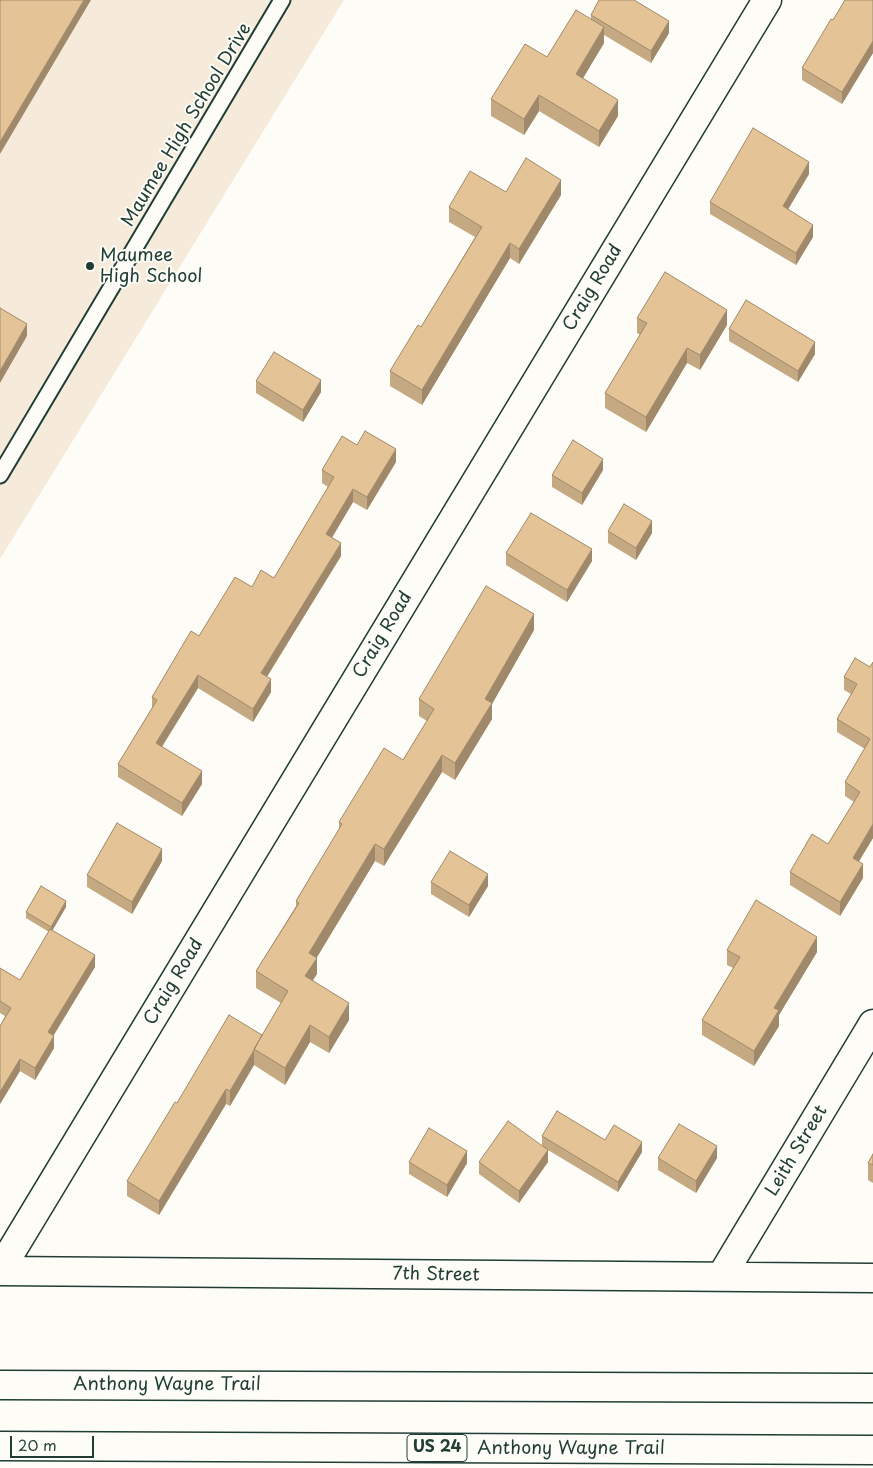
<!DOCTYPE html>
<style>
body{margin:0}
#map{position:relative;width:873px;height:1468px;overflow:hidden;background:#fdfcf7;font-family:"Playpen Sans",sans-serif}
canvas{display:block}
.scale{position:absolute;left:10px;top:1436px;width:84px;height:22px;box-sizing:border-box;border:2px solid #1f3d34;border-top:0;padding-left:6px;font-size:15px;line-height:18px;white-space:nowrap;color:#1f3d34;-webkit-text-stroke:4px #fdfcf7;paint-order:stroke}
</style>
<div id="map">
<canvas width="873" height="1468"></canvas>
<div class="scale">20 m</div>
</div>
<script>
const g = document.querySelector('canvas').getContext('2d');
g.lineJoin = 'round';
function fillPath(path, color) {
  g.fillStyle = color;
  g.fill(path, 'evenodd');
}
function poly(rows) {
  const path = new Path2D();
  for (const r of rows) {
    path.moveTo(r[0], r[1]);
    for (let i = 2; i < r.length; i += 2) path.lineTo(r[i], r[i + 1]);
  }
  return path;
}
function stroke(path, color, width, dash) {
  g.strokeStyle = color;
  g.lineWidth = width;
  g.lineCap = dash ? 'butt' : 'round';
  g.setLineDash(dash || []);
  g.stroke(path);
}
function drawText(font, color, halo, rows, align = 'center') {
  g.font = font + ' "Playpen Sans",sans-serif';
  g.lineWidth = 4;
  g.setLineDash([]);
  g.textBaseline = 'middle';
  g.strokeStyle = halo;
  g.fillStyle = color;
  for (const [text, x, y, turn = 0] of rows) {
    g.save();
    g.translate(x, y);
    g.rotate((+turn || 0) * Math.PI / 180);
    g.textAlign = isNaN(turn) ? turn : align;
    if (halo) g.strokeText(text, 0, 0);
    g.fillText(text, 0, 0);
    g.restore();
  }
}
const built = poly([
 [0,0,344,0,0,559]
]);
const lane = poly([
 [0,475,282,0]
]);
const street = poly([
 [0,1270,767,0],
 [0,1271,873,1278],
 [721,1277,873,1024]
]);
const highway = poly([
 [0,1385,873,1388],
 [0,1446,873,1450]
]);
const wall = poly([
 [873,0,873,53,842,104,802,80,802,68,833,20],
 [591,15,669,33,651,63,604,35,604,43,583,78,618,116,599,147,539,111,524,135,491,116,491,99,547,57,591,19],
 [809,174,788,209,813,237,796,265,710,214,710,202],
 [506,192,561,195,519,264,510,258,422,405,390,386,390,371,421,327,475,237,449,222,449,207],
 [637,318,727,325,700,370,687,363,646,432,605,408,605,393,640,335,637,333],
 [729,329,815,354,798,382,729,341],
 [256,381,321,392,303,422,256,393],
 [357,445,396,462,367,510,353,502,332,538,341,556,267,677,271,692,253,722,198,688,162,747,202,784,182,816,118,777,118,764,152,708,152,697,199,636,252,587,274,578,328,487,322,483,322,470],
 [603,470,582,505,552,487,552,475],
 [608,531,652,533,636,560,608,543],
 [506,553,592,561,567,602,506,565],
 [534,630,492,704,492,719,455,780,442,772,384,866,375,861,317,957,317,974,313,980,349,1020,329,1053,310,1042,285,1085,254,1065,230,1106,226,1104,159,1215,127,1196,127,1181,177,1103,262,1035,281,1003,256,988,256,971,296,906,296,901,339,831,339,822,403,760,427,721,419,716,419,699],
 [873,662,873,838,859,861,863,878,840,916,790,885,790,872,828,844,854,802,845,796,845,782,865,749,837,732,837,719,851,694,844,690,844,677,870,667],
 [162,861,132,914,87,887,87,875],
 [431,882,488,886,469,917,431,894],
 [66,907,52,930,95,967,54,1035,54,1048,35,1080,20,1071,0,1104,0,1026,5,1016,0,1013,0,968,20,980,49,932,26,918,26,912],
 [727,950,817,952,779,1015,779,1026,754,1066,702,1035,702,1020,733,968,727,965],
 [542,1136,605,1140,642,1152,618,1192,548,1150,548,1162,519,1203,479,1174,479,1162,542,1145],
 [873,1154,873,1183,868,1180,868,1163],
 [658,1158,717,1158,696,1193,658,1170],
 [409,1162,467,1163,447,1197,409,1174]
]);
const shadedWall = poly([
 [84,0,91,0,0,154,0,142],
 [669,21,669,33,651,63,651,51],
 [604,27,604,43,576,90,576,74],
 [873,41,873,53,842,104,842,92],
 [539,95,539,111,524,135,524,119],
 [618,100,618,116,599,147,599,131],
 [809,162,809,174,783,218,783,206],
 [561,180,561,195,519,264,519,249],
 [813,225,813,237,796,265,796,253],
 [510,243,510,258,422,405,422,390],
 [727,310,727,325,700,370,700,355],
 [27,324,27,336,0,383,0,371],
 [815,342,815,354,798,382,798,371],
 [687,348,687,363,646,432,646,417],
 [321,380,321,392,303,422,303,410],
 [396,449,396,462,367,510,367,497],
 [603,459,603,470,582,505,582,493],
 [353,489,353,502,326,547,326,534],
 [652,521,652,533,636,560,636,548],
 [341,543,341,556,261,686,261,673],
 [592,549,592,561,567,602,567,590],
 [534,614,534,630,492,704,492,719,455,780,455,763,485,699],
 [198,675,198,688,156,756,156,743],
 [271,679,271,692,253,722,253,709],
 [442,755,442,772,384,866,384,849],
 [202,771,202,784,182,816,182,803],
 [873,824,873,838,853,871,853,858],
 [375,844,375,861,311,967,317,958,317,974,305,992,305,976,309,953],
 [162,849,162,861,132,914,132,902],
 [863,864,863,878,840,916,840,902],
 [488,874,488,886,469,917,469,905],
 [66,901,66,907,51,933,51,927],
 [817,937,817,952,779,1015,779,1026,754,1066,754,1051,774,1008],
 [95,955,95,967,48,1044,48,1032],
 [349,1003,349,1020,329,1053,329,1037],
 [310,1025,310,1042,285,1085,285,1068],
 [54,1036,54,1048,35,1080,35,1068],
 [254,1051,254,1065,230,1106,230,1091],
 [20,1059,20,1071,0,1104,0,1092],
 [226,1089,226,1104,159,1215,159,1201],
 [642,1142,642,1152,618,1192,618,1182],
 [717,1146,717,1158,696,1193,696,1181],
 [548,1150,548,1162,519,1203,519,1191],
 [467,1151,467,1163,447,1197,447,1185]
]);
const building = poly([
 [0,0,84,0,0,142,0,0],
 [599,0,634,0,669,21,651,51,591,15,599,0],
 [845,0,873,0,873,41,842,92,802,68,831,19,833,20,845,0],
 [576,10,604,27,576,74,618,100,599,131,539,95,524,119,491,99,525,44,547,57,576,10],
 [753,128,809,162,783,206,813,225,796,253,710,202,753,128],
 [526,158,561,180,519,249,510,243,422,390,390,371,418,325,421,327,482,227,449,207,470,171,506,192,526,158],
 [665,272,727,310,700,355,687,348,646,417,605,393,647,323,637,318,665,272],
 [746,300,815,342,798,371,729,329,746,300],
 [0,308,27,324,0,371,0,308],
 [274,352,321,380,303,410,256,381,274,352],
 [365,431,396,449,367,497,353,489,326,534,341,543,261,673,271,679,253,709,198,675,156,743,202,771,182,803,118,764,157,700,152,697,191,631,199,636,235,577,252,587,261,570,274,578,334,477,322,470,342,436,357,445,365,431],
 [573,440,603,459,582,493,552,475,573,440],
 [624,504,652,521,636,548,608,531,624,504],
 [531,513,592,549,567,590,506,553,531,513],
 [486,586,534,614,485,699,492,703,455,763,442,755,384,849,375,844,309,953,317,958,305,976,349,1003,329,1037,310,1025,285,1068,254,1049,288,991,256,971,299,903,296,901,342,824,339,822,384,748,403,760,434,709,419,699,486,586],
 [855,658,870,667,873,662,873,824,853,858,863,864,840,902,790,872,812,834,828,844,860,792,845,782,870,739,837,719,857,684,844,677,855,658],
 [117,823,162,849,132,902,87,875,117,823],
 [450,851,488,874,469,905,431,882,450,851],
 [41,886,66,901,51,927,26,912,41,886],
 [756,900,817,937,774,1008,779,1010,754,1051,702,1020,740,957,727,950,756,900],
 [50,929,95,955,48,1032,54,1036,35,1068,20,1059,0,1092,0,1026,11,1008,0,1001,0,968,20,980,50,929],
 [229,1015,262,1035,254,1050,230,1091,226,1089,159,1201,127,1181,175,1102,177,1103,229,1015],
 [557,1111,605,1140,614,1125,642,1142,618,1182,542,1136,557,1111],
 [508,1121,548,1150,519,1191,479,1162,508,1121],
 [679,1124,717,1146,696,1181,658,1158,679,1124],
 [429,1128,467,1151,447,1185,409,1162,429,1128],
 [873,1154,873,1165,868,1163,873,1154]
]);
const markers = [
 [90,266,5,"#1f3d34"]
];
const shields = [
 [437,1448,60]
];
const shieldNames = [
 ["US 24",437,1448]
];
const streetNames = [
 ["Maumee High School Drive",187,125,-59],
 ["Craig Road",593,288,-59],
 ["Craig Road",383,635,-59],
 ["Craig Road",174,982,-59],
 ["Leith Street",797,1151,-59],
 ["7th Street",436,1275,1],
 ["Anthony Wayne Trail",167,1385],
 ["Anthony Wayne Trail",571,1449]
];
const poiNames = [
 ["Maumee",100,256],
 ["High School",100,277]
];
fillPath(built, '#f6ebda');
stroke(lane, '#1f3d34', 19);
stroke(street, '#1f3d34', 31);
stroke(highway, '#1f3d34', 31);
stroke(lane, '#fdfcf7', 15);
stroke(street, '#fdfcf7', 28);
stroke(highway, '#fdfcf7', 28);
fillPath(wall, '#c4a982');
fillPath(shadedWall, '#a0896a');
fillPath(building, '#e4c497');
stroke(building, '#a0896a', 1);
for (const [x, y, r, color] of markers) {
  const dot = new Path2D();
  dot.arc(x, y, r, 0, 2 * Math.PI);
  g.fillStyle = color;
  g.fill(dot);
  stroke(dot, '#fdfcf7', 2);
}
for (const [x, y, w] of shields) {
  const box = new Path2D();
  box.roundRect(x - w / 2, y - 13.5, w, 27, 4);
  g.fillStyle = '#fdfcf7';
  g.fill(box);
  stroke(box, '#1f3d34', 1);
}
drawText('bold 16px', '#1f3d34', null, shieldNames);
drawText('18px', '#1f3d34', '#fdfcf7', streetNames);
drawText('18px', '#1f3d34', '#fdfcf7', poiNames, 'left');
</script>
